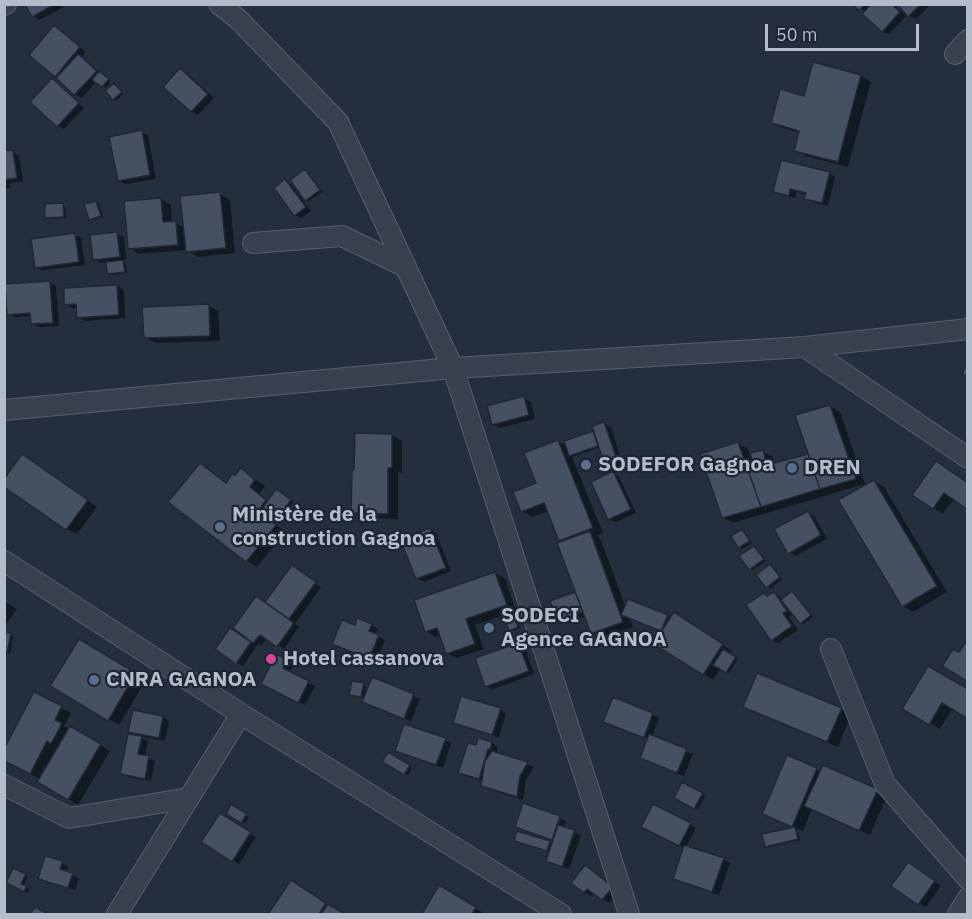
<!DOCTYPE html>
<meta charset="utf-8">
<style>
body{margin:0}
#map{position:relative;width:972px;height:919px;overflow:hidden;background:#242f3e;font-family:"IBM Plex Sans",sans-serif}
canvas{display:block}
.frame{position:absolute;inset:0;border:6px solid #b4bcc9;pointer-events:none}
.scale{position:absolute;left:765px;top:24px;width:154px;height:27px;box-sizing:border-box;border:3px solid #b4bcc9;border-top:0;padding-left:8px;font-size:18px;line-height:21px;white-space:nowrap;color:#b4bcc9;-webkit-text-stroke:4px #1d2633;paint-order:stroke}
</style>
<div id="map">
<canvas width="972" height="919"></canvas>
<div class="frame"></div>
<div class="scale">50 m</div>
</div>
<script>
const g = document.querySelector('canvas').getContext('2d');
g.lineJoin = 'round';
function fillPath(path, color) {
  g.fillStyle = color;
  g.fill(path, 'evenodd');
}
function poly(rows) {
  const path = new Path2D();
  for (const r of rows) {
    path.moveTo(r[0], r[1]);
    for (let i = 2; i < r.length; i += 2) path.lineTo(r[i], r[i + 1]);
  }
  return path;
}
function stroke(path, color, width, dash) {
  g.strokeStyle = color;
  g.lineWidth = width;
  g.lineCap = dash ? 'butt' : 'round';
  g.setLineDash(dash || []);
  g.stroke(path);
}
function drawText(font, color, halo, rows, align = 'center') {
  g.font = font + ' "IBM Plex Sans",sans-serif';
  g.lineWidth = 4.5;
  g.setLineDash([]);
  g.textBaseline = 'middle';
  g.strokeStyle = halo;
  g.fillStyle = color;
  for (const [text, x, y, turn = 0] of rows) {
    g.save();
    g.translate(x, y);
    g.rotate((+turn || 0) * Math.PI / 180);
    g.textAlign = isNaN(turn) ? turn : align;
    if (halo) g.strokeText(text, 0, 0);
    g.fillText(text, 0, 0);
    g.restore();
  }
}
const shadow = poly([
 [26,4,62,4,64,7,39,20,33,16],
 [855,4,893,4,906,16,889,34,883,31,866,12],
 [899,4,931,4,916,19,909,15],
 [61,31,86,52,81,57,111,81,106,88,97,81,82,98,75,94,58,78,59,77,56,75],
 [814,64,861,76,871,82,848,167,806,156,796,150,800,133,783,128,773,123,805,98],
 [181,70,187,73,214,98,198,115,192,111],
 [58,84,84,108,64,129,58,126],
 [117,87,123,94,116,101,114,99],
 [142,132,148,136,156,179,125,184,119,180],
 [12,152,19,156,23,181,9,183,10,188,4,189,4,153],
 [305,171,308,173,322,192,309,201,301,197,303,195],
 [829,173,835,177,828,206,812,202,806,199,807,195,797,192,795,198,782,195,775,191],
 [285,181,292,185,311,211,301,218,295,215],
 [219,194,230,200,235,253,198,257,188,250,139,254,129,248,161,199,171,205,172,223,176,223,185,228],
 [96,202,99,204,103,217,93,220,91,219],
 [62,205,65,206,66,218,50,219,47,218],
 [117,234,124,237,126,260,122,261,126,263,127,273,112,275,109,273,107,262,101,263,94,259],
 [75,235,81,238,85,265,42,270,36,267],
 [50,283,56,286,59,326,39,327,33,323,32,316,15,317,8,314],
 [117,286,124,290,125,318,85,321,78,317,78,308,72,308,66,304],
 [208,305,218,311,220,341,155,343,145,337],
 [524,398,531,402,535,419,499,428,493,424],
 [830,406,840,412,865,484,733,523,723,517,738,443,748,449,750,455,763,452,773,457,775,464,810,455],
 [604,424,611,427,623,466,613,469,606,465,600,447,572,457,603,533,596,536,600,538,626,608,667,616,671,619,684,620,732,651,730,655,738,659,729,673,721,668,713,680,704,674,663,631,629,617,633,627,602,638,592,633,586,616,565,624,559,620,552,602,577,593,561,543,549,511,532,517,522,511,538,484,558,441,568,447,593,433,596,435],
 [392,435,402,441,402,473,398,472,398,519,363,518,353,512],
 [33,462,97,507,77,534,67,529],
 [937,463,954,499,943,513,933,508],
 [200,465,227,483,235,477,241,470,265,486,259,494,269,502,277,491,293,502,280,519,270,513,267,517,285,532,257,567,247,561,170,502],
 [613,473,619,477,636,513,616,522,609,519],
 [874,481,884,487,947,592,913,612,903,606],
 [808,512,814,516,827,539,795,556,789,552],
 [430,529,436,533,451,571,424,582,417,578],
 [742,530,745,532,752,543,742,549,739,547],
 [754,547,757,549,766,561,752,570,750,568],
 [292,567,321,587,295,624,299,627,284,649,267,638,261,646,258,644,243,666,236,662,240,636],
 [772,567,782,579,770,589,758,575],
 [495,573,505,579,516,611,475,625,484,649,457,658,447,653,441,635,436,637,426,631],
 [764,594,769,597,774,594,780,597,782,600,795,594,813,617,804,624,794,614,789,617,798,630,778,643,772,640],
 [4,601,17,609,4,627],
 [513,616,516,618,520,628,513,631,510,630],
 [371,625,378,629,375,635,385,640,376,661,341,647,355,627],
 [4,634,13,636,10,654,4,653],
 [79,641,146,680,119,725,52,686],
 [518,644,525,648,534,674,493,689,486,686],
 [277,656,293,665,289,673,315,686,305,705,269,687],
 [372,679,420,699,411,721,370,705,365,698,351,694,363,685,366,686,365,694,366,695],
 [968,690,953,708,940,729,904,708],
 [614,699,659,718,652,737,693,754,684,776,648,761,649,739,611,725],
 [745,706,841,709,851,715,838,747,755,712],
 [61,708,71,713,64,726,70,729,71,728,110,751,78,805,39,782,40,779,4,760],
 [500,710,506,713,499,737,461,726,455,722],
 [163,717,169,721,165,741,138,736,130,731],
 [140,737,148,741,145,757,155,761,151,781,128,777,122,773],
 [445,740,451,743,443,768,403,754,397,750],
 [479,740,492,743,498,747,496,754,527,764,534,767,526,780,523,800,489,789,483,785,483,781,466,776,460,773,477,747],
 [388,754,412,768,408,775,384,762],
 [816,769,821,772,877,791,887,796,870,835,812,809,803,831,797,829,800,840,769,847,766,846,764,835,796,829,764,814],
 [683,784,705,796,698,809,676,798],
 [232,806,249,817,245,823,228,813],
 [654,806,696,828,686,847,723,859,730,863,719,895,681,882,674,878,685,848,649,830],
 [220,815,256,837,239,864,203,842],
 [561,818,566,821,564,828,581,835,569,869,548,860,550,852,518,842,549,843,553,845,557,842,523,830,517,827,556,832],
 [62,863,68,866,67,873,79,878,75,890,46,882,40,878],
 [585,867,619,891,609,903,594,892,591,896,584,892],
 [915,868,941,886,926,907,893,886],
 [14,870,28,877,23,886,29,889,27,893,8,883],
 [291,882,328,906,344,914,270,914],
 [439,887,485,914,424,914]
]);
const building = poly([
 [25,4,55,4,32,17,25,4],
 [853,4,865,4,859,11,853,4],
 [871,4,892,4,900,12,882,32,862,14,871,4],
 [897,4,921,4,908,17,897,4],
 [54,25,80,47,55,77,29,55,54,25],
 [78,54,97,71,74,95,56,78,78,54],
 [813,62,861,75,838,162,794,151,799,131,771,123,780,89,804,96,813,62],
 [180,68,208,94,191,112,163,87,180,68],
 [99,71,109,79,102,87,92,80,99,71],
 [52,78,79,103,57,127,30,102,52,78],
 [114,83,122,92,113,100,105,91,114,83],
 [142,130,150,175,118,181,109,137,142,130],
 [13,150,17,178,4,180,4,151,13,150],
 [781,160,830,172,822,203,804,199,806,193,790,189,789,196,773,192,781,160],
 [305,169,320,190,305,201,290,180,305,169],
 [285,179,306,207,294,216,274,188,285,179],
 [220,192,226,248,186,252,180,196,220,192],
 [161,198,163,222,176,221,178,245,128,249,124,201,161,198],
 [96,201,101,216,89,220,84,204,96,201],
 [63,203,64,217,45,218,45,204,63,203],
 [117,232,120,257,93,260,90,235,117,232],
 [75,233,79,262,35,268,31,239,75,233],
 [123,260,125,272,107,274,106,262,123,260],
 [50,281,53,323,31,324,30,313,7,315,5,284,50,281],
 [117,285,119,315,77,318,76,304,64,305,64,288,117,285],
 [209,304,210,336,144,338,142,307,209,304],
 [968,362,968,376,962,374,968,362],
 [524,396,529,415,492,425,487,406,524,396],
 [830,405,856,479,820,489,795,415,830,405],
 [604,422,618,462,605,466,592,426,604,422],
 [593,431,598,446,569,456,564,441,593,431],
 [355,433,392,434,392,468,388,468,388,514,351,513,352,470,354,470,355,433],
 [558,440,593,528,559,541,544,503,521,512,513,492,536,483,524,453,558,440],
 [738,442,761,507,722,518,700,454,738,442],
 [763,450,767,465,808,454,820,489,761,507,748,470,755,468,750,453,763,450],
 [22,454,88,500,66,530,4,487,4,479,22,454],
 [936,461,968,483,968,510,944,493,933,509,912,495,936,461],
 [200,463,226,483,232,474,235,475,241,468,255,480,250,487,266,500,258,511,276,525,246,562,168,502,200,463],
 [613,471,631,509,608,520,591,482,613,471],
 [874,480,937,586,902,607,838,500,874,480],
 [276,489,291,500,277,519,262,509,276,489],
 [808,511,821,535,788,554,774,529,808,511],
 [430,528,446,568,416,579,400,539,430,528],
 [742,529,750,541,738,548,731,536,742,529],
 [590,531,623,622,591,634,557,543,590,531],
 [754,546,764,559,749,570,739,556,754,546],
 [770,564,780,577,766,588,756,575,770,564],
 [292,565,316,582,289,619,265,602,292,565],
 [495,572,507,605,466,619,475,644,446,654,437,628,425,632,414,600,495,572],
 [792,591,811,615,800,624,781,600,792,591],
 [575,592,583,612,557,621,550,601,575,592],
 [774,592,787,611,783,613,792,626,771,641,746,605,764,593,767,596,774,592],
 [256,596,294,623,277,647,260,635,253,643,233,628,256,596],
 [628,599,668,615,661,631,621,615,628,599],
 [674,612,723,644,703,675,653,644,674,612],
 [514,615,518,627,509,631,504,618,514,615],
 [357,618,372,624,369,631,379,635,369,659,332,644,342,620,355,625,357,618],
 [230,628,251,642,236,664,215,649,230,628],
 [4,632,11,633,7,653,4,653,4,632],
 [79,639,136,673,108,721,50,686,79,639],
 [968,639,968,682,942,666,953,649,959,652,968,639],
 [518,643,529,671,485,687,475,658,518,643],
 [723,649,736,657,726,673,713,665,723,649],
 [276,654,288,660,283,668,309,681,298,703,261,684,276,654],
 [928,666,968,689,968,719,942,703,929,725,902,709,928,666],
 [757,673,842,708,827,742,743,707,757,673],
 [372,677,414,694,404,719,362,702,372,677],
 [352,681,364,683,361,697,349,695,352,681],
 [34,692,62,706,55,720,62,723,51,744,47,741,30,774,4,761,4,749,34,692],
 [461,696,501,708,492,735,453,723,461,696],
 [613,697,653,713,644,738,603,722,613,697],
 [133,710,163,716,159,738,128,732,133,710],
 [404,724,446,738,436,765,395,751,404,724],
 [70,726,101,744,68,800,37,782,70,726],
 [128,734,142,736,138,754,149,756,145,779,120,774,128,734],
 [649,734,687,749,677,773,640,758,649,734],
 [478,738,492,742,490,750,488,749,479,779,458,773,468,743,476,745,478,738],
 [492,751,528,762,520,776,517,797,481,786,485,761,492,751],
 [388,752,410,765,404,775,382,762,388,752],
 [787,755,817,768,792,827,762,814,787,755],
 [823,765,878,789,859,831,804,806,823,765],
 [682,782,703,793,694,809,674,798,682,782],
 [523,803,560,816,552,840,515,827,523,803],
 [231,804,247,814,241,823,226,814,231,804],
 [653,804,691,823,679,846,641,827,653,804],
 [220,813,251,832,232,862,201,842,220,813],
 [558,825,575,830,562,867,546,861,558,825],
 [795,827,798,839,765,847,762,834,795,827],
 [517,831,550,841,547,851,514,841,517,831],
 [684,845,724,858,712,892,673,879,684,845],
 [45,856,63,861,60,869,73,873,68,888,38,879,45,856],
 [908,862,935,881,918,905,891,886,908,862],
 [585,865,613,887,602,900,587,889,584,893,571,883,585,865],
 [13,868,26,874,21,884,27,886,24,892,6,883,13,868],
 [291,880,326,903,319,914,268,914,291,880],
 [439,885,476,907,472,914,422,914,439,885],
 [328,904,345,914,321,914,328,904],
 [35,907,48,914,30,914,35,907]
]);
const minor = poly([
 [219,4,238,19,338,122,453,368,629,914],
 [4,5,6,4],
 [955,54,968,40],
 [253,243,342,236,406,267],
 [805,347,968,458],
 [4,410,453,368,805,347,968,329],
 [4,561,241,714,561,914],
 [831,649,885,784,968,879],
 [4,785,69,818,189,798],
 [117,914,241,714],
 [958,914,968,898]
]);
const markers = [
 [586,465,6,"#5c6f8a"],
 [792,468,6,"#5c6f8a"],
 [220,527,6,"#5c6f8a"],
 [489,628,6,"#5c6f8a"],
 [271,659,6,"#d1479c"],
 [94,680,6,"#5c6f8a"]
];
const poiNames = [
 ["SODEFOR Gagnoa",598,465],
 ["DREN",804,468],
 ["Ministère de la",232,515],
 ["construction Gagnoa",232,539],
 ["SODECI",501,616],
 ["Agence GAGNOA",501,640],
 ["Hotel cassanova",283,659],
 ["CNRA GAGNOA",106,680]
];
fillPath(shadow, '#0007');
fillPath(building, '#455162');
stroke(building, '#1f2835', 1.5);
stroke(minor, '#565f6c', 22);
stroke(minor, '#38414e', 20);
for (const [x, y, r, color] of markers) {
  const dot = new Path2D();
  dot.arc(x, y, r, 0, 2 * Math.PI);
  g.fillStyle = color;
  g.fill(dot);
  stroke(dot, '#1d2633', 2);
}
drawText('bold 21px', '#b4bcc9', '#1d2633', poiNames, 'left');
</script>
